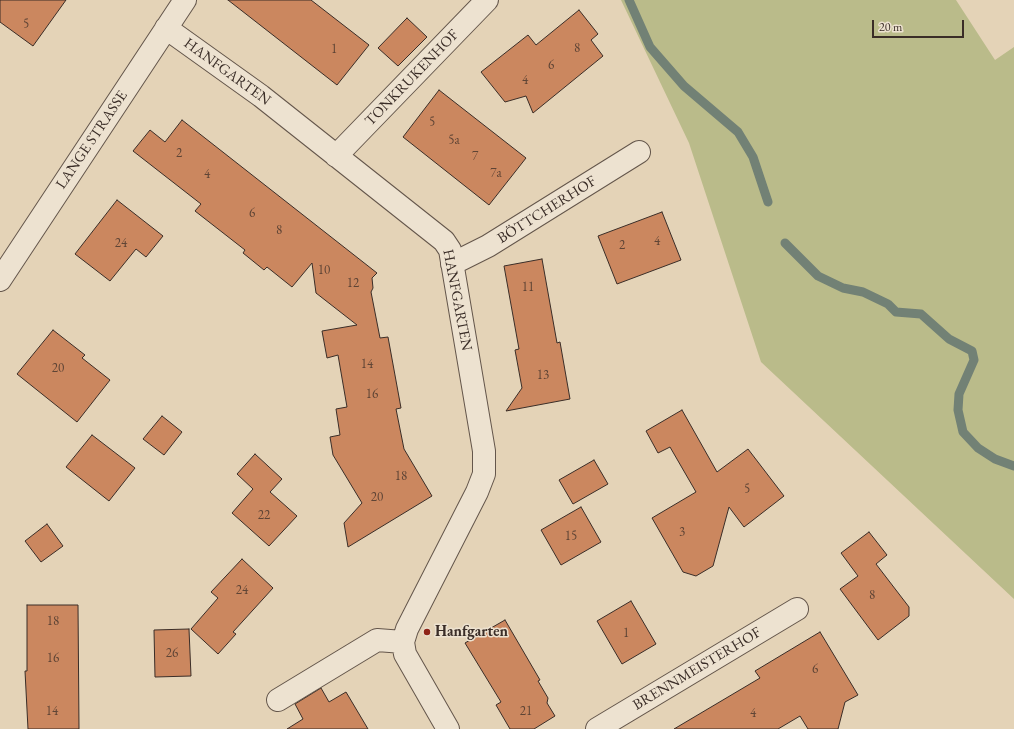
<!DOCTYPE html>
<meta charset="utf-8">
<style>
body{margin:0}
#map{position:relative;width:1014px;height:729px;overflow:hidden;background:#e4d3b7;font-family:"EB Garamond",serif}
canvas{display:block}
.scale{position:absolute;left:872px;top:20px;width:92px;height:18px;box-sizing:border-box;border:2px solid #3a2d27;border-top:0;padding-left:5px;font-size:12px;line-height:14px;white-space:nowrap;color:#3a2d27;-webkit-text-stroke:3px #ede2d0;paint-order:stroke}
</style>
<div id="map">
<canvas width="1014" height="729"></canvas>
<div class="scale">20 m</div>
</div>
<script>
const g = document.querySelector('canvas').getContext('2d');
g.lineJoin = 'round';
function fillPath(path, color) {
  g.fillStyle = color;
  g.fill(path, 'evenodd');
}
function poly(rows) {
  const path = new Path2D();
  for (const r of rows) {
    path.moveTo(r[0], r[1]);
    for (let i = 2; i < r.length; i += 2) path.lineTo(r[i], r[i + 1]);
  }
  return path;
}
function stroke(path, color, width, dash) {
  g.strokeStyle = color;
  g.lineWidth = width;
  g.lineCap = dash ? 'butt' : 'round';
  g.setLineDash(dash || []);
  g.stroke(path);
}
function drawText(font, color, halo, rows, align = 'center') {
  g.font = font + ' "EB Garamond",serif';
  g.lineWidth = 3;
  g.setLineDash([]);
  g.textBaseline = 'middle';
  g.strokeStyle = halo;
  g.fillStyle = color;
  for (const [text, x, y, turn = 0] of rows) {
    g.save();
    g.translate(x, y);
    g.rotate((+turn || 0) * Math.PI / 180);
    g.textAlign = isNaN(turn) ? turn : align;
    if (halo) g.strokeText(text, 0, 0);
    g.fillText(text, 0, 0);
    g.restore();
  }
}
const green = poly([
 [621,0,956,0,995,60,1014,47,1014,599,761,362,689,143]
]);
const stream = poly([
 [629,0,650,47,684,86,738,132,753,157,768,202],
 [785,243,818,276,843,288,863,292,888,304,896,312,921,314,949,339,972,351,974,360,959,394,958,410,963,432,978,448,995,459,1014,466]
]);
const building = poly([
 [0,0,66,0,33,46,0,22,0,0],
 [228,0,311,0,369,45,337,85,228,0],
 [579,10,598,34,591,40,603,56,533,113,526,96,505,102,481,72,528,35,536,45,579,10],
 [407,18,427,37,398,66,378,48,407,18],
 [439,90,526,158,489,205,403,137,439,90],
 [182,120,377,273,372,278,373,288,371,292,380,338,388,337,401,408,396,409,404,449,432,496,348,547,344,523,362,503,333,455,330,437,340,435,336,409,347,407,338,355,327,358,322,331,357,325,316,293,312,263,292,287,267,267,264,270,243,253,245,250,195,211,201,204,133,151,150,130,165,142,182,120],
 [117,200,163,236,146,257,136,249,110,281,75,254,117,200],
 [662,212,681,260,617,284,598,236,662,212],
 [542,259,557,343,560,342,570,399,506,411,522,388,515,350,519,349,504,266,542,259],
 [53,330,85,355,82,358,110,380,77,422,17,374,53,330],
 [682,410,717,472,748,449,784,496,744,527,729,507,713,566,696,576,683,572,652,518,696,492,670,447,658,453,646,431,682,410],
 [162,416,182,432,164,455,143,439,162,416],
 [92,435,135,468,109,501,66,467,92,435],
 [255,454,282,479,270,492,297,516,269,546,232,513,253,489,237,474,255,454],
 [594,460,608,484,573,504,559,480,594,460],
 [581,507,601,542,561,565,541,530,581,507],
 [47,524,63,546,41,562,25,541,47,524],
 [869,532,887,555,876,564,909,607,909,616,878,640,840,589,858,576,841,553,869,532],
 [242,559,273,588,233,632,236,634,218,654,191,629,218,598,211,592,242,559],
 [631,601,656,644,622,664,597,621,631,601],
 [27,605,78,605,79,729,28,729,25,671,27,671,27,605],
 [505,620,540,680,538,681,548,698,547,703,555,716,534,729,510,729,496,705,501,702,465,643,505,620],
 [189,629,191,676,155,677,154,630,189,629],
 [820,632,858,695,845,702,838,729,808,729,800,716,778,729,674,729,760,678,755,671,820,632],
 [321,688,329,702,346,692,368,729,287,729,303,719,295,704,321,688]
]);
const minor = poly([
 [166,28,261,96,444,241,450,250,484,451,484,474,477,492,407,629,403,642,405,654,448,729],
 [336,156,487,0],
 [452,264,488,246,639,152],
 [0,280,185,0],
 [278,700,377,640,403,642],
 [597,729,797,609]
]);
const markers = [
 [427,632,4,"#8f2418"]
];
const numberNames = [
 ["5",26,24],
 ["8",577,48],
 ["1",334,49],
 ["6",551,65],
 ["4",525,80],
 ["5",432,122],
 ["5a",454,140],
 ["2",179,153],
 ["7",475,156],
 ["7a",496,173],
 ["4",207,174],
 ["6",252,213],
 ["8",279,230],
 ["4",657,241],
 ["24",121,243],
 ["2",622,245],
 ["10",324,270],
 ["12",353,283],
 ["11",528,287],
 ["14",367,364],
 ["20",58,368],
 ["13",543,375],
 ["16",372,394],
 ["18",401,476],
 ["5",747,489],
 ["20",377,497],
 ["22",264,515],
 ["3",682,532],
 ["15",571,536],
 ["24",242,590],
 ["8",872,595],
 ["18",53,621],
 ["1",626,633],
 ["26",172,653],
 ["16",53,658],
 ["6",815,669],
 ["14",52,711],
 ["21",526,711],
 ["4",753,713]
];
const streetNames = [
 ["HANFGARTEN",227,72,36],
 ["TONKRUKENHOF",412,78,-46],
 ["LANGE STRASSE",92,140,-56],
 ["BÖTTCHERHOF",547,210,-32],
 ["HANFGARTEN",457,300,79],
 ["BRENNMEISTERHOF",697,669,-31]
];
const poiNames = [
 ["Hanfgarten",435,632]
];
fillPath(green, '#babb8a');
stroke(stream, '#728175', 9);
fillPath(building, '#cb875f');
stroke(building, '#3a2d27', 1);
stroke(minor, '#64564b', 24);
stroke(minor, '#ede2d0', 22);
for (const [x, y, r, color] of markers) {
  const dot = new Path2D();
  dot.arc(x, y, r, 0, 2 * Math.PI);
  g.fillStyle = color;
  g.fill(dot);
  stroke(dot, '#ede2d0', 1.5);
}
drawText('13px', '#5e4435', null, numberNames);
drawText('15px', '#3a2d27', '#ede2d0', streetNames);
drawText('bold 15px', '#3a2d27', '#ede2d0', poiNames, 'left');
</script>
